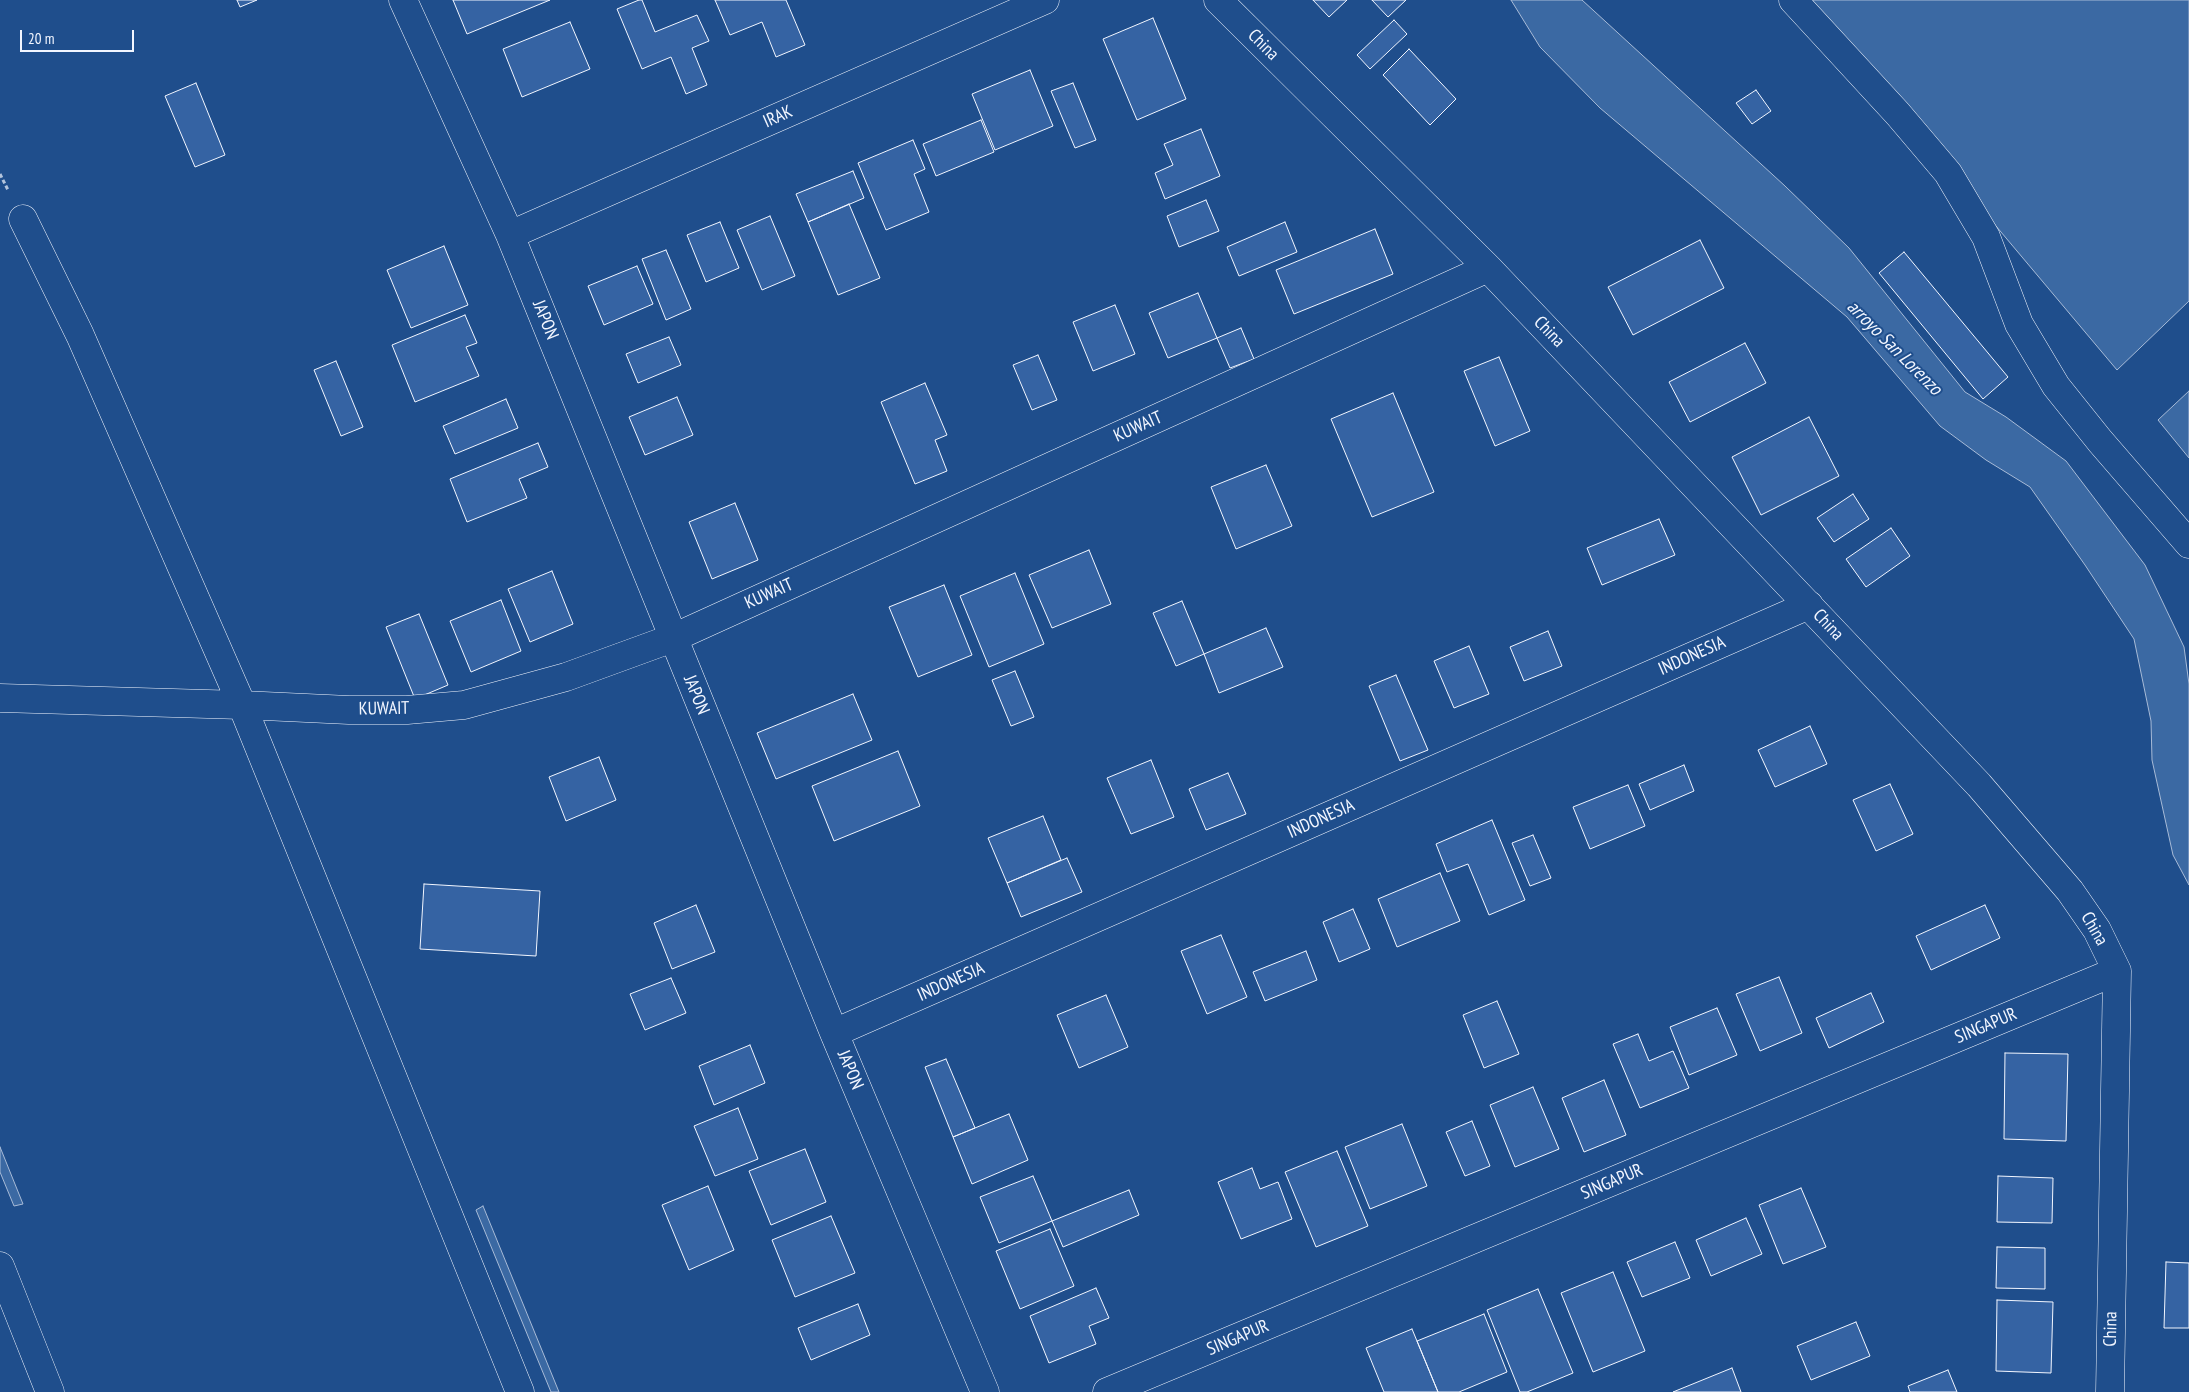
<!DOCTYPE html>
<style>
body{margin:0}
#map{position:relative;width:2189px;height:1392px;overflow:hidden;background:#1f4e8c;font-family:"PT Sans Narrow",sans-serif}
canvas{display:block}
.scale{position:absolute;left:20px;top:30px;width:114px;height:22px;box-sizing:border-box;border:2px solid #f2f6ff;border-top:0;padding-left:6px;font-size:15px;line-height:18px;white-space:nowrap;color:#f2f6ff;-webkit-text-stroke:4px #1f4e8c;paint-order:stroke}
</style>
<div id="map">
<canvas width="2189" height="1392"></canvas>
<div class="scale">20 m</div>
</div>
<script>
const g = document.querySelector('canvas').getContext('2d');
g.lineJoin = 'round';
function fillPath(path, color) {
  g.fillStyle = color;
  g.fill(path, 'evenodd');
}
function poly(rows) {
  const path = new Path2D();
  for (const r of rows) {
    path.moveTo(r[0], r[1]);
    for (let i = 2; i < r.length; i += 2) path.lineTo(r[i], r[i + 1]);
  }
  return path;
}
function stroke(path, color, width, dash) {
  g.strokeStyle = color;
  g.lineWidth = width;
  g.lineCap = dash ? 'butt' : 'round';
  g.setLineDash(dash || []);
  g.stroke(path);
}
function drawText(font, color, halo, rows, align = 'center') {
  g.font = font + ' "PT Sans Narrow",sans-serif';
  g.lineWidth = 4;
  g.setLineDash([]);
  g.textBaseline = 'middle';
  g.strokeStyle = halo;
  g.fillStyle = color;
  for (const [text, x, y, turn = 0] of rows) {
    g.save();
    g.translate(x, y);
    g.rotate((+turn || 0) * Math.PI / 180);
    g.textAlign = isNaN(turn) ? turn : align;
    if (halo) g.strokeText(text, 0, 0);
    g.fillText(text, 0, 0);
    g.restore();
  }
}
const water = poly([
 [1511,0,1582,0,1785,186,1849,248,1965,392,2006,417,2066,461,2145,565,2184,647,2189,684,2189,885,2173,855,2152,760,2151,721,2134,639,2085,565,2030,487,1986,460,1940,426,1847,317,1600,108,1540,47,1511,0],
 [1806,0,2189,0,2189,301,2117,370,1806,0],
 [2189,391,2189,458,2158,420,2189,391],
 [0,1147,23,1204,14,1206,0,1172,0,1147],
 [483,1206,559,1392,551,1392,476,1210,483,1206]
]);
const building = poly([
 [237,0,257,0,240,7,237,0],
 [453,0,550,0,467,34,453,0],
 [639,0,642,0,655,32,697,15,709,41,692,48,707,85,686,94,671,57,642,69,617,9,639,0],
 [715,0,786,0,805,45,776,57,762,22,730,35,715,0],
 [1313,0,1347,0,1329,17,1313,0],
 [1372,0,1406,0,1388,17,1372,0],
 [1153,18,1186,99,1137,120,1103,39,1153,18],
 [1394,20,1407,34,1370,69,1357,55,1394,20],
 [570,22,590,69,522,97,503,49,570,22],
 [1409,49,1456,99,1430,125,1383,75,1409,49],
 [1030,70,1053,126,995,150,972,94,1030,70],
 [196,83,225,155,195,167,165,96,196,83],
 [1073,83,1096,140,1075,148,1051,91,1073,83],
 [1756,90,1771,111,1752,124,1736,103,1756,90],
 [981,120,994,152,936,176,923,144,981,120],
 [1201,129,1220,176,1165,199,1155,173,1173,165,1164,144,1201,129],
 [913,140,925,169,914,174,929,212,886,230,858,163,913,140],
 [853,171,864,198,808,222,796,194,853,171],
 [1206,200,1219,231,1179,247,1167,216,1206,200],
 [849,204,880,278,838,295,808,222,849,204],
 [770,216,795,276,762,290,737,230,770,216],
 [720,222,739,268,706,282,687,235,720,222],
 [1285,222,1297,252,1239,276,1227,247,1285,222],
 [1375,229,1393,274,1294,314,1276,270,1375,229],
 [1700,240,1724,288,1633,335,1608,287,1700,240],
 [444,246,468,305,411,328,387,270,444,246],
 [666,250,691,309,666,320,642,259,666,250],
 [1904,252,2008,377,1983,399,1879,273,1904,252],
 [637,266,653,304,604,325,588,286,637,266],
 [1198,293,1217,338,1168,358,1149,313,1198,293],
 [1115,305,1135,354,1093,371,1073,322,1115,305],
 [465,315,477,343,466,347,479,376,415,402,392,345,465,315],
 [1241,328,1254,359,1230,368,1217,338,1241,328],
 [669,337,681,365,638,383,626,354,669,337],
 [1745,343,1766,383,1690,422,1669,382,1745,343],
 [1038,355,1057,400,1032,410,1013,365,1038,355],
 [1499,357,1530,431,1495,446,1464,371,1499,357],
 [336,361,363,427,341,436,314,370,336,361],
 [925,383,947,435,935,440,947,471,915,484,881,402,925,383],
 [1393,393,1434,492,1372,517,1331,419,1393,393],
 [677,397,693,435,645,455,629,417,677,397],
 [506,399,518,428,455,454,443,426,506,399],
 [1809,417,1839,476,1761,515,1732,457,1809,417],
 [538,443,548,467,519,479,527,498,467,522,450,479,538,443],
 [1266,465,1292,526,1236,549,1211,487,1266,465],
 [1853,494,1869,519,1834,542,1817,518,1853,494],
 [735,503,758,560,712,579,689,522,735,503],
 [1659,519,1675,555,1602,585,1587,548,1659,519],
 [1891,528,1910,556,1866,587,1846,559,1891,528],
 [1089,550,1111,604,1052,628,1029,575,1089,550],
 [552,571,573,624,530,642,508,589,552,571],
 [1015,573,1044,644,989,667,960,596,1015,573],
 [944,585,972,655,918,677,889,607,944,585],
 [501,600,521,651,471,672,450,621,501,600],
 [1182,601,1204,654,1176,666,1153,613,1182,601],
 [419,614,448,685,415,699,386,627,419,614],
 [1266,628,1283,667,1219,693,1204,654,1266,628],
 [1548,631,1562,666,1524,681,1510,647,1548,631],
 [1469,646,1489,694,1454,708,1434,661,1469,646],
 [1015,671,1034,717,1011,726,992,680,1015,671],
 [1396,675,1428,750,1400,761,1369,686,1396,675],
 [853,694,872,740,776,779,757,733,853,694],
 [1810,726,1827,764,1775,787,1758,750,1810,726],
 [898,751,920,806,834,841,812,786,898,751],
 [599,757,616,800,566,821,549,777,599,757],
 [1151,760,1174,817,1131,834,1107,778,1151,760],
 [1684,765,1694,791,1650,810,1639,784,1684,765],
 [1228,773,1246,814,1206,830,1189,789,1228,773],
 [1890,784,1913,834,1876,851,1853,800,1890,784],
 [1628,785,1645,826,1590,849,1573,807,1628,785],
 [1043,816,1061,860,1007,883,988,838,1043,816],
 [1492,820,1525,900,1489,915,1468,864,1447,872,1436,844,1492,820],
 [1533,835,1551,878,1530,886,1512,843,1533,835],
 [1067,858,1082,892,1021,917,1007,883,1067,858],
 [1440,873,1460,921,1397,947,1378,899,1440,873],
 [424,884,540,891,536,956,420,949,424,884],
 [696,905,715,952,672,969,654,923,696,905],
 [1985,905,2000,938,1931,970,1916,936,1985,905],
 [1353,909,1370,949,1339,962,1323,922,1353,909],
 [1221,935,1247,997,1207,1014,1181,951,1221,935],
 [1306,951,1317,980,1265,1001,1253,972,1306,951],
 [1779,977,1802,1033,1760,1051,1736,994,1779,977],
 [671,978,686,1013,645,1030,630,994,671,978],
 [1871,993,1884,1022,1829,1048,1816,1018,1871,993],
 [1106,995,1128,1047,1079,1068,1057,1015,1106,995],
 [1497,1001,1519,1054,1484,1068,1463,1015,1497,1001],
 [1717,1008,1737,1055,1689,1075,1670,1027,1717,1008],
 [1638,1034,1649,1061,1673,1051,1689,1088,1640,1108,1613,1044,1638,1034],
 [750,1045,765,1083,714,1105,699,1066,750,1045],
 [2005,1053,2068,1054,2066,1141,2004,1139,2005,1053],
 [946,1059,975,1128,953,1137,925,1067,946,1059],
 [1604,1080,1626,1135,1584,1152,1562,1098,1604,1080],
 [1533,1087,1559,1149,1515,1167,1490,1105,1533,1087],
 [738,1108,758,1159,715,1176,694,1126,738,1108],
 [1009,1114,1028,1160,972,1184,953,1137,1009,1114],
 [1472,1121,1490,1166,1465,1176,1446,1132,1472,1121],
 [1402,1124,1427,1186,1370,1209,1345,1147,1402,1124],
 [805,1149,826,1202,771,1225,749,1171,805,1149],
 [1337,1151,1368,1226,1316,1247,1285,1172,1337,1151],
 [1252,1168,1260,1189,1278,1182,1292,1219,1241,1239,1218,1182,1252,1168],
 [1033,1176,1052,1221,999,1243,980,1197,1033,1176],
 [1998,1176,2053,1178,2052,1223,1997,1222,1998,1176],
 [708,1186,734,1250,689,1270,662,1205,708,1186],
 [1801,1188,1826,1247,1783,1264,1759,1205,1801,1188],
 [1129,1190,1139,1215,1063,1247,1052,1221,1129,1190],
 [831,1216,855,1273,795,1297,772,1240,831,1216],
 [1746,1218,1762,1254,1711,1276,1696,1240,1746,1218],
 [1050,1229,1074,1286,1020,1309,996,1251,1050,1229],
 [1675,1242,1690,1278,1642,1297,1627,1262,1675,1242],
 [1997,1247,2045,1248,2045,1289,1996,1288,1997,1247],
 [2166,1262,2189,1263,2189,1328,2164,1328,2166,1262],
 [1613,1272,1645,1351,1593,1372,1561,1293,1613,1272],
 [1096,1288,1109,1318,1089,1326,1096,1344,1049,1363,1030,1316,1096,1288],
 [1538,1289,1573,1373,1527,1392,1520,1392,1487,1310,1538,1289],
 [1997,1300,2053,1302,2051,1373,1996,1371,1997,1300],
 [858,1304,870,1335,811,1360,798,1328,858,1304],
 [1484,1314,1507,1372,1459,1392,1438,1392,1417,1341,1484,1314],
 [1856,1322,1870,1356,1811,1380,1797,1346,1856,1322],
 [1412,1329,1438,1392,1384,1392,1366,1348,1412,1329],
 [1732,1368,1741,1392,1673,1392,1732,1368],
 [1948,1370,1957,1392,1910,1392,1908,1386,1948,1370]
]);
const path = poly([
 [0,174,8,190]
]);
const minor = poly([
 [403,0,510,235,834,1033,985,1392],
 [1218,0,1488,268,1979,785,2070,891,2097,930,2117,971,2110,1392],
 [1793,0,1898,114,1948,173,1986,237,2019,324,2056,386,2100,441,2189,544],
 [23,219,80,335,242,705,520,1392],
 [510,235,1045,0],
 [0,698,242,705,349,710,407,710,464,705,566,677,673,638,1488,268],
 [834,1033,1809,605],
 [0,1266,50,1392],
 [1107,1392,2117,971]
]);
const streetNames = [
 ["China",1263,45,45],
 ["IRAK",778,117,-24],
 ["JAPON",545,320,68],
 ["China",1549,332,46],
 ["KUWAIT",1138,427,-24],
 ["KUWAIT",769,594,-24],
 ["China",1828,625,47],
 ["INDONESIA",1692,656,-24],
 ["JAPON",696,695,68],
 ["KUWAIT",384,709,-1],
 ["INDONESIA",1321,819,-24],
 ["China",2094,929,60],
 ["INDONESIA",951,982,-24],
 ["SINGAPUR",1986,1026,-23],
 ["JAPON",850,1070,67],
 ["SINGAPUR",1612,1182,-23],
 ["China",2111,1329,-89],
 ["SINGAPUR",1238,1338,-23]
];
const waterNames = [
 ["arroyo San Lorenzo",1894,348,45]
];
fillPath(water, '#3b69a3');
stroke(water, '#a8bbd7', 1);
fillPath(building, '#3563a3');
stroke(building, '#f2f6ff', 1);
stroke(minor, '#f2f6ff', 29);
stroke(path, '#b3c4dc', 3, [4, 2.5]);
stroke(minor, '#1f4e8c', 28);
drawText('18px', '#f2f6ff', '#1f4e8c', streetNames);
drawText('italic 19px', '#f2f6ff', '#1f4e8c', waterNames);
</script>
